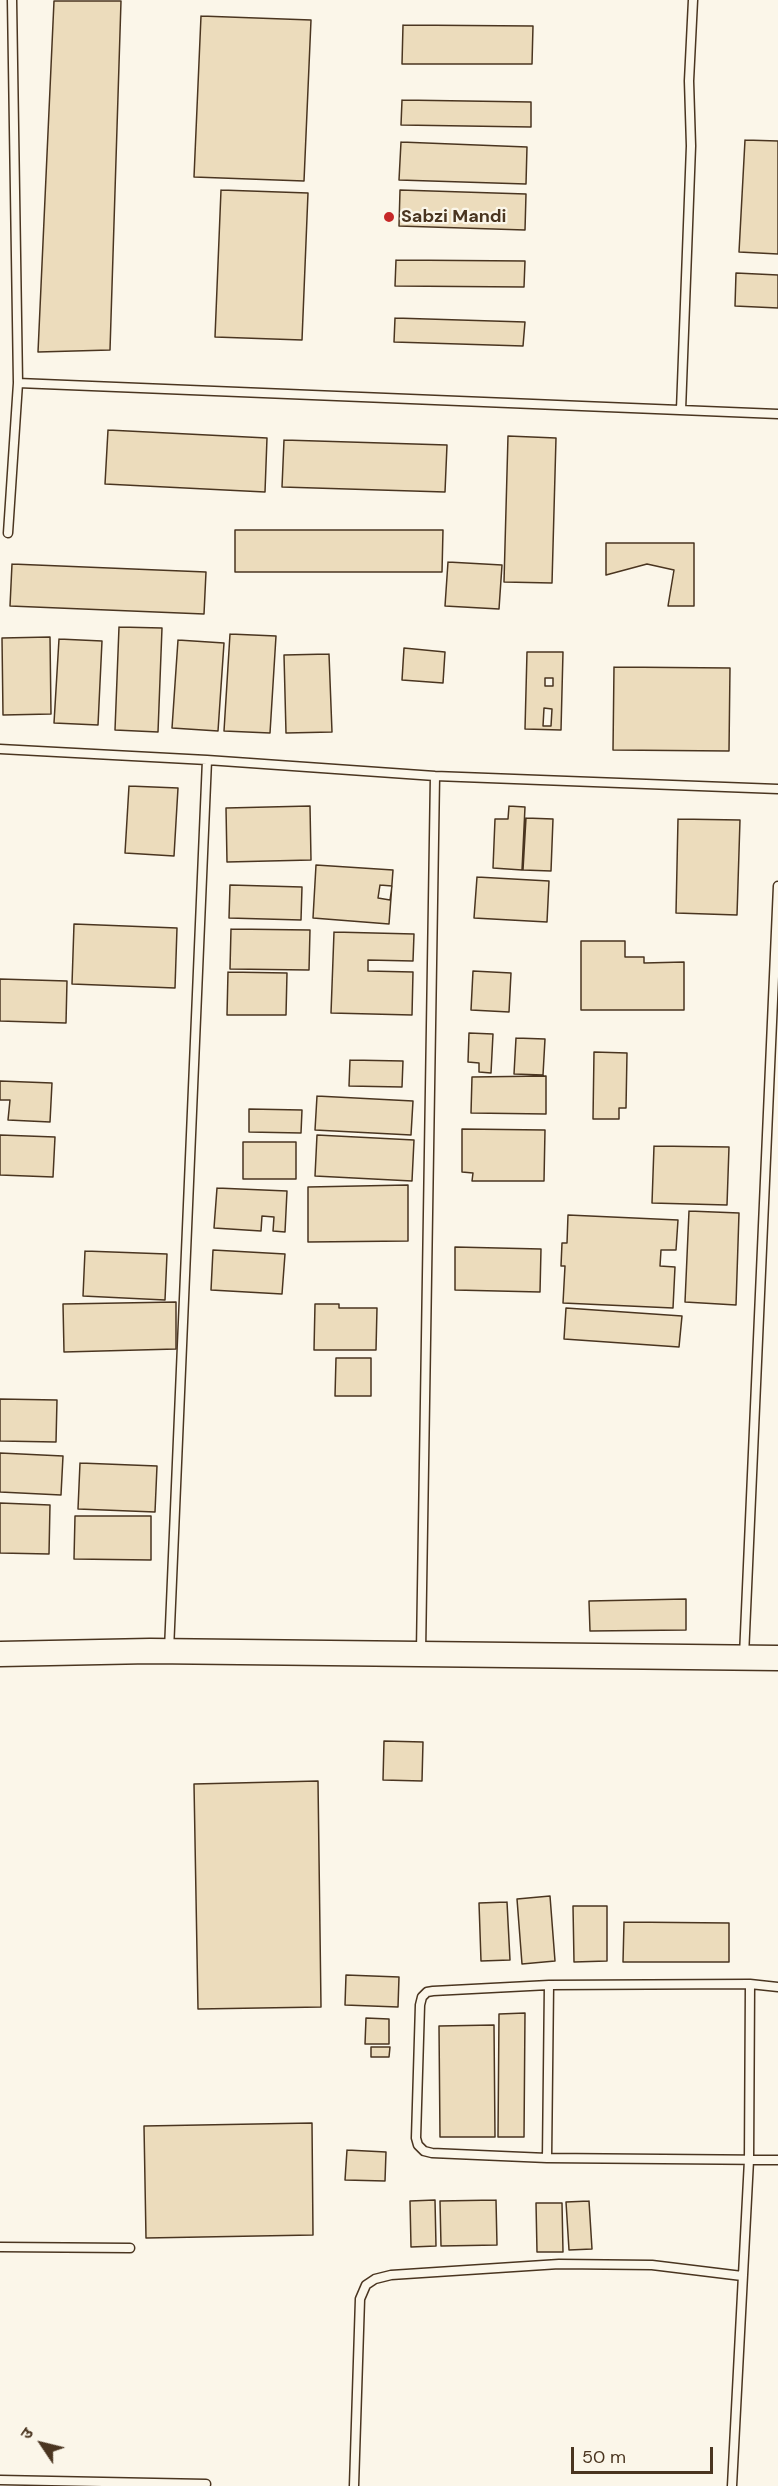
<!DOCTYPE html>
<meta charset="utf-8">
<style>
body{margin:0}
#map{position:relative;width:778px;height:2486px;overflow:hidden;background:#fbf6e9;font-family:"DM Sans","Noto Sans Devanagari",sans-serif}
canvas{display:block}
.north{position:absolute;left:12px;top:2414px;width:60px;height:60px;-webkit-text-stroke:4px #fbf6e9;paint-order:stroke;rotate:305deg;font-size:16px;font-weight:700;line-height:24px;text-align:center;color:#4a3520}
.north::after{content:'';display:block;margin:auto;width:21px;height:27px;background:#4a3520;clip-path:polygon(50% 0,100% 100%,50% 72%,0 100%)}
.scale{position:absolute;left:571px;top:2447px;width:142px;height:27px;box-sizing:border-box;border:3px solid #4a3520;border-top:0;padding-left:8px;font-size:18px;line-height:21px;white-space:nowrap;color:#4a3520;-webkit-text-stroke:4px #fbf6e9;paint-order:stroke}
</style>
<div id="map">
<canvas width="778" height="2486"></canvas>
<div class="north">उ</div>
<div class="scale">50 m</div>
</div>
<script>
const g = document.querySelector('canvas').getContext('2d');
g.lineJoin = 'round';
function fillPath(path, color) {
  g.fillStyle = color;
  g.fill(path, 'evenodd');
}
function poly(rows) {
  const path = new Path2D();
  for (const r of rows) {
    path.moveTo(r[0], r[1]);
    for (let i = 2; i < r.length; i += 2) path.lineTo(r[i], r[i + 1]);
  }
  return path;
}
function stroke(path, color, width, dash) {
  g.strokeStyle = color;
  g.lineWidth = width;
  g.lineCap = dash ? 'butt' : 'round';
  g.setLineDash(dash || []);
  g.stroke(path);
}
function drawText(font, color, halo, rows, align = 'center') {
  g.font = font + ' "DM Sans",sans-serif';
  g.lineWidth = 4.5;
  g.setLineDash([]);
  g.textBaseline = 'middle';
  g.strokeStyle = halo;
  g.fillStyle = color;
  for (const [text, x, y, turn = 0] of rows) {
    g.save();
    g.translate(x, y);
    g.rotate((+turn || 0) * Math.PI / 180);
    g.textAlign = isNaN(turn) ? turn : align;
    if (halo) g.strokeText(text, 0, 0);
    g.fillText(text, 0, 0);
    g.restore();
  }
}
const building = poly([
 [54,1,121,1,110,350,38,352,54,1],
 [201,16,311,20,304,181,194,177,201,16],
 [403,25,533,26,532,64,402,64,403,25],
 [402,100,531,102,531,127,401,125,402,100],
 [745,140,778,141,778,254,739,252,745,140],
 [401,142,527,147,526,184,399,180,401,142],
 [221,190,308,193,302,340,215,337,221,190],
 [400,190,526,194,525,230,399,226,400,190],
 [396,260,525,261,524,287,395,286,396,260],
 [736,273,778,275,778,308,735,306,736,273],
 [395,318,525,322,523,346,394,342,395,318],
 [108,430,267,438,265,492,105,484,108,430],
 [508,436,556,438,552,583,504,582,508,436],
 [284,440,447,445,445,492,282,487,284,440],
 [235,530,443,530,442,572,235,572,235,530],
 [606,543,694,543,694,606,668,606,674,570,647,564,606,575,606,543],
 [448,562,502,565,499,609,445,606,448,562],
 [12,564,206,572,204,614,10,606,12,564],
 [119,627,162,628,158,732,115,730,119,627],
 [230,634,276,636,270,733,224,731,230,634],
 [50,637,51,714,3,715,2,638,50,637],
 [59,639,102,641,98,725,54,723,59,639],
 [178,640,224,643,218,731,172,728,178,640],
 [404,648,445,652,443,683,402,680,404,648],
 [527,652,563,652,561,730,525,729,527,652],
 [545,678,553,678,553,686,545,686,545,678],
 [544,708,552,709,551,726,543,726,544,708],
 [329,654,332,732,286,733,284,655,329,654],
 [614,667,730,668,729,751,613,750,614,667],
 [129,786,178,788,174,856,125,853,129,786],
 [310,806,311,860,227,862,226,808,310,806],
 [509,806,525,807,522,870,493,868,495,819,508,819,509,806],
 [526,818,553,819,551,871,523,870,526,818],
 [678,819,740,820,737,915,676,913,678,819],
 [316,865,393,870,389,924,313,918,316,865],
 [380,885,392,886,390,900,378,898,380,885],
 [477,877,549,881,547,922,474,918,477,877],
 [230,885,302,887,301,920,229,918,230,885],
 [74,924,177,928,175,988,72,984,74,924],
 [231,929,310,930,309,970,230,969,231,929],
 [334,932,414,934,413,961,368,960,368,971,413,972,412,1015,331,1013,334,932],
 [581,941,625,941,625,957,644,957,644,963,684,962,684,1010,581,1010,581,941],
 [473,971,511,973,509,1012,471,1010,473,971],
 [228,972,287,973,286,1015,227,1015,228,972],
 [0,979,67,981,66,1023,0,1021,0,979],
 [469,1033,493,1034,491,1073,479,1072,479,1063,468,1062,469,1033],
 [516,1038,545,1039,543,1075,514,1074,516,1038],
 [594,1052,627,1053,626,1108,619,1108,619,1119,593,1119,594,1052],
 [350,1060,403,1061,402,1087,349,1086,350,1060],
 [546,1076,546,1114,471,1113,472,1077,546,1076],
 [0,1081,52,1083,50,1122,8,1120,10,1100,0,1100,0,1081],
 [317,1096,413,1101,411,1135,315,1130,317,1096],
 [249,1109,302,1110,301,1133,249,1132,249,1109],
 [462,1129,545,1130,544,1181,472,1181,473,1173,462,1172,462,1129],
 [0,1135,55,1137,53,1177,0,1175,0,1135],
 [317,1135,414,1140,412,1181,315,1176,317,1135],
 [243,1142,296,1142,296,1179,243,1179,243,1142],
 [654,1146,729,1147,727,1205,652,1203,654,1146],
 [408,1185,408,1241,308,1242,308,1187,408,1185],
 [217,1188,287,1191,285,1232,273,1231,274,1217,262,1216,261,1231,214,1228,217,1188],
 [689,1211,739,1213,736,1305,685,1302,689,1211],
 [568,1215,678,1220,676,1250,661,1250,660,1266,675,1267,673,1308,563,1303,565,1266,561,1266,562,1243,567,1243,568,1215],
 [455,1247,541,1249,540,1292,455,1290,455,1247],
 [213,1250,285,1254,282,1294,211,1290,213,1250],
 [85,1251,167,1254,165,1300,83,1296,85,1251],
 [176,1302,176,1349,64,1352,63,1304,176,1302],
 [315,1304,339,1304,339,1308,377,1308,376,1350,314,1350,315,1304],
 [566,1308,682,1316,679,1347,564,1339,566,1308],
 [336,1358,371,1358,371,1396,335,1396,336,1358],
 [0,1399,57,1400,56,1442,0,1441,0,1399],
 [0,1453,63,1456,61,1495,0,1492,0,1453],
 [80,1463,157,1466,155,1512,78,1509,80,1463],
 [0,1503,50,1505,49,1554,0,1553,0,1503],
 [75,1516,151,1516,151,1560,74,1559,75,1516],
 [686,1599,686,1630,590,1631,589,1601,686,1599],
 [384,1741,423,1742,422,1781,383,1780,384,1741],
 [318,1781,321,2007,198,2009,194,1784,318,1781],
 [550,1896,555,1961,522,1964,517,1899,550,1896],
 [507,1902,510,1960,481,1961,479,1903,507,1902],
 [573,1906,607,1906,607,1961,574,1962,573,1906],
 [624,1922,729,1923,729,1962,623,1962,624,1922],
 [346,1975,399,1977,398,2007,345,2005,346,1975],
 [525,2013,524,2137,498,2137,499,2014,525,2013],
 [366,2018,389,2019,389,2044,365,2044,366,2018],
 [494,2025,495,2137,440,2137,439,2026,494,2025],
 [371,2047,390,2047,389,2057,371,2057,371,2047],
 [312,2123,313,2235,146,2238,144,2126,312,2123],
 [347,2150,386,2152,385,2181,345,2180,347,2150],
 [435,2200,436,2246,411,2247,410,2201,435,2200],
 [496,2200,497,2245,441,2246,440,2201,496,2200],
 [589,2201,592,2249,569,2250,566,2202,589,2201],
 [536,2203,562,2203,563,2252,537,2252,536,2203]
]);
const lane = poly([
 [18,383,778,414],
 [681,410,691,146,689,81,693,0],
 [8,533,18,383,12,0],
 [0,749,207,760,435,776,778,789],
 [169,1650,207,760],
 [421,1651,435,776],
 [744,1656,778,886],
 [778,1987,750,1984,549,1985,547,2158,778,2160],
 [547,2158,432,2153,424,2151,418,2145,416,2138,420,2005,422,1997,427,1992,433,1991,549,1985],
 [0,2247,130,2248],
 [0,2480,206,2484],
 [354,2486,360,2299,366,2285,375,2279,391,2275,559,2264,652,2265,742,2276],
 [732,2486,749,2160,750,1984]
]);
const secondary = poly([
 [0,1654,150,1651,778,1658]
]);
const markers = [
 [389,217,6,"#c62828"]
];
const poiNames = [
 ["Sabzi Mandi",401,217]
];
fillPath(building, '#ecdcbc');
stroke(building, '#4a3520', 1.5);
stroke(lane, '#4a3520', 11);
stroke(secondary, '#4a3520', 27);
stroke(lane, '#fbf6e9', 8);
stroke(secondary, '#fbf6e9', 24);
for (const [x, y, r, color] of markers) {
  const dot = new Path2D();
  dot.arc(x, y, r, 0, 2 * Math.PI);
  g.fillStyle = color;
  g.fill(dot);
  stroke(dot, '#fbf6e9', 2);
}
drawText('bold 18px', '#4a3520', '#fbf6e9', poiNames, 'left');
</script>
